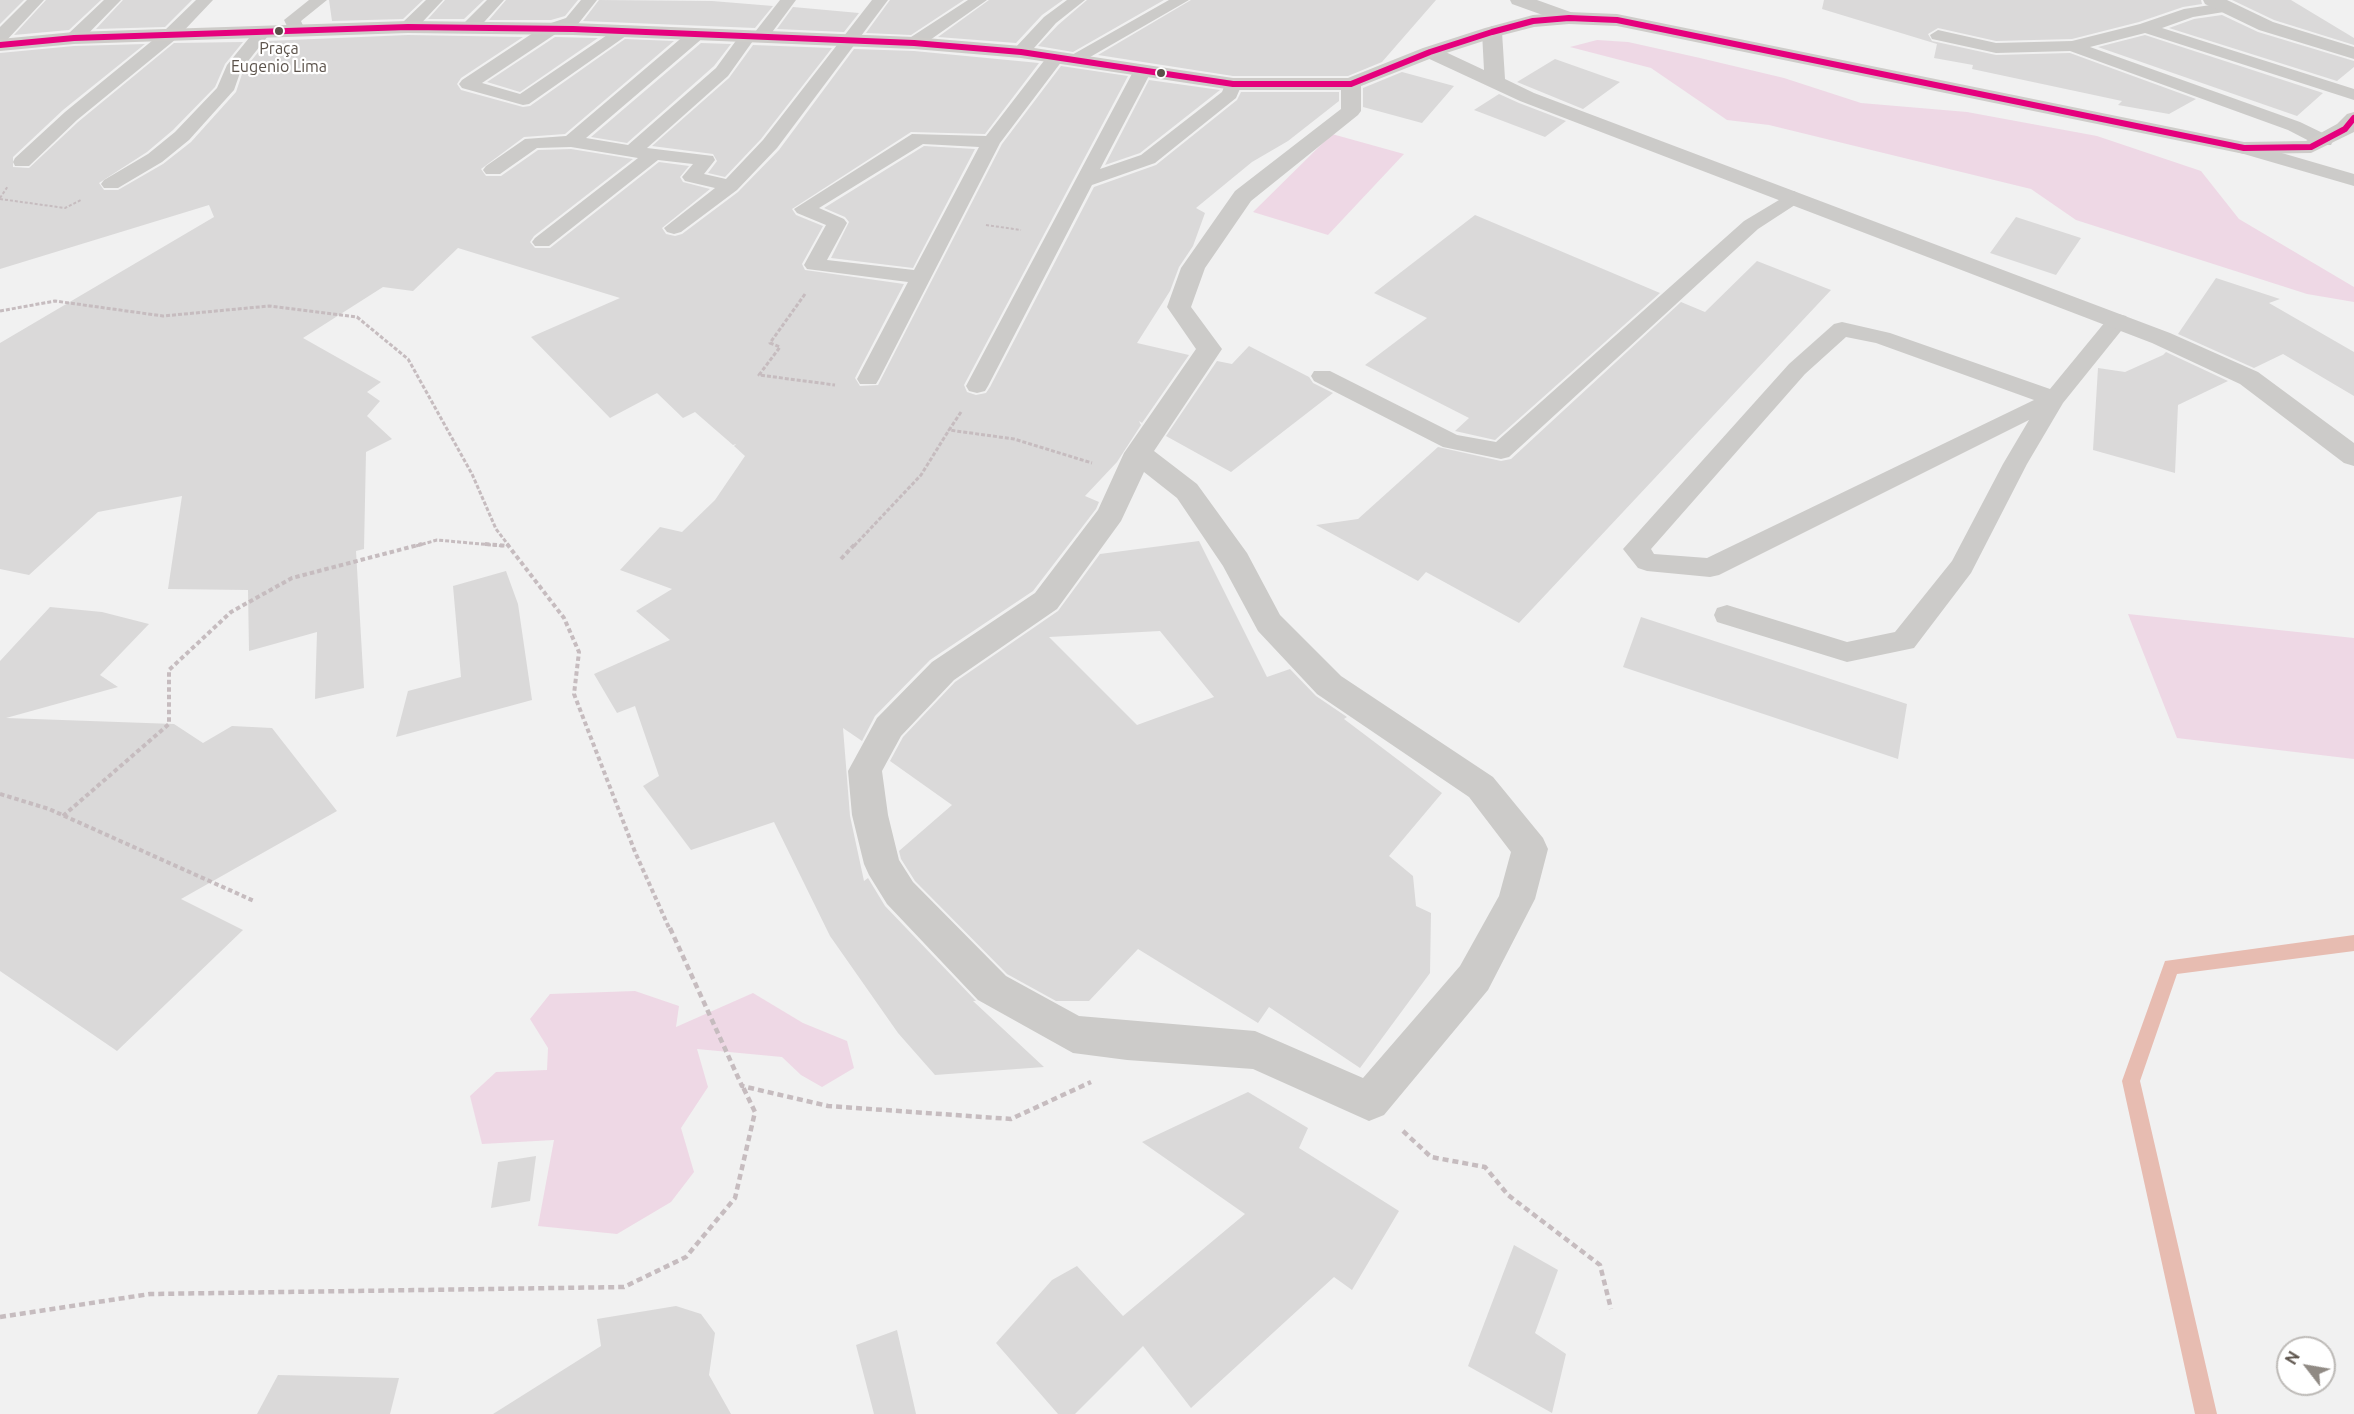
<!DOCTYPE html>
<meta charset="utf-8">
<style>
body{margin:0}
#map{position:relative;width:2354px;height:1414px;overflow:hidden;background:#f1f1f1;font-family:Ubuntu,sans-serif}
canvas{display:block}
.north{position:absolute;left:2276px;top:1336px;width:60px;height:60px;box-sizing:border-box;background:#fff;border:2px solid #bdbab7;border-radius:50%;rotate:301deg;font-size:16px;font-weight:700;line-height:24px;text-align:center;color:#5b524a}
.north::after{content:'';display:block;margin:auto;width:21px;height:27px;background:#908a84;clip-path:polygon(50% 0,100% 100%,50% 72%,0 100%)}
</style>
<div id="map">
<canvas width="2354" height="1414"></canvas>
<div class="north">N</div>
</div>
<script>
const g = document.querySelector('canvas').getContext('2d');
g.lineJoin = 'round';
function fillPath(path, color) {
  g.fillStyle = color;
  g.fill(path, 'evenodd');
}
function poly(rows) {
  const path = new Path2D();
  for (const r of rows) {
    path.moveTo(r[0], r[1]);
    for (let i = 2; i < r.length; i += 2) path.lineTo(r[i], r[i + 1]);
  }
  return path;
}
function stroke(path, color, width, dash) {
  g.strokeStyle = color;
  g.lineWidth = width;
  g.lineCap = dash ? 'butt' : 'round';
  g.setLineDash(dash || []);
  g.stroke(path);
}
function drawText(font, color, halo, rows, align = 'center') {
  g.font = font + ' Ubuntu,sans-serif';
  g.lineWidth = 4.5;
  g.setLineDash([]);
  g.textBaseline = 'middle';
  g.strokeStyle = halo;
  g.fillStyle = color;
  for (const [text, x, y, turn = 0] of rows) {
    g.save();
    g.translate(x, y);
    g.rotate((+turn || 0) * Math.PI / 180);
    g.textAlign = isNaN(turn) ? turn : align;
    if (halo) g.strokeText(text, 0, 0);
    g.fillText(text, 0, 0);
    g.restore();
  }
}
const green = poly([
 [1597,40,1628,42,1700,58,1784,78,1861,103,1967,112,2097,136,2201,171,2239,219,2354,287,2354,302,2307,294,2076,220,2031,189,1769,125,1727,120,1651,68,1570,47],
 [1332,134,1404,154,1328,235,1253,212],
 [2128,614,2354,638,2354,759,2177,738],
 [635,991,679,1006,676,1027,753,993,803,1023,847,1041,854,1068,822,1087,801,1075,782,1057,697,1049,708,1087,681,1128,694,1172,671,1202,617,1234,538,1226,554,1140,482,1144,470,1096,496,1072,547,1070,548,1048,530,1019,550,994]
]);
const stream = poly([
 [2354,935,2354,951,2177,974,2140,1081,2217,1414,2195,1414,2122,1081,2165,961,2354,935]
]);
const building = poly([
 [0,0,24,0,0,24],
 [46,0,101,0,69,30,14,35],
 [123,0,192,0,165,27,96,29],
 [329,0,423,0,403,19,332,21],
 [445,0,484,0,464,19,428,19],
 [506,0,578,0,565,16,551,20,489,20],
 [599,0,712,1,773,6,755,28,583,21],
 [890,0,964,0,911,35,866,33],
 [989,0,1063,0,1042,15,1016,43,938,37],
 [1087,0,1164,0,1073,52,1038,46,1058,25],
 [1191,0,1436,0,1382,62,1348,76,1233,76,1098,55],
 [1824,0,2201,0,2202,4,2183,7,2139,22,2072,39,1996,41,1938,28,1928,34,1932,41,1996,55,2070,53,2196,99,2169,114,2118,105,2122,101,1972,69,1973,65,1934,58,1937,44,1822,9],
 [2232,0,2291,0,2354,38,2354,45,2274,20],
 [793,7,859,13,844,32,777,29],
 [2222,15,2258,32,2354,61,2354,67,2337,81,2169,28,2194,19],
 [408,35,523,37,461,78,457,84,461,90,523,107,530,106,625,39,674,41,565,134,524,137,481,169,486,176,501,176,538,150,571,149,633,159,534,236,530,242,535,248,550,248,659,162,689,166,680,177,683,182,710,189,662,228,666,234,675,236,682,234,738,192,779,150,854,49,914,51,1039,63,985,134,911,132,792,209,796,215,823,226,802,264,805,270,904,284,855,378,860,386,878,385,1002,144,1061,66,1128,76,964,385,967,392,976,395,986,393,990,387,1094,187,1156,165,1237,100,1241,92,1339,92,1339,101,1288,141,1252,162,1196,208,1205,213,1193,246,1179,267,1170,291,1137,343,1189,355,1142,423,1139,421,1141,425,1117,462,1085,496,1099,502,1096,509,1033,591,930,660,875,716,862,741,843,728,850,816,864,881,868,878,885,906,976,1001,973,1001,1044,1067,935,1075,898,1033,830,936,774,822,691,850,643,786,659,776,635,706,617,713,594,674,670,640,636,611,672,589,620,570,660,527,682,532,715,500,745,456,734,446,736,444,733,445,695,412,683,418,657,393,610,418,531,337,620,298,458,248,413,291,383,287,303,338,381,382,367,392,380,401,367,416,392,439,366,452,364,549,356,551,364,688,315,699,317,632,249,651,248,590,168,589,182,496,98,512,29,575,0,569,0,343,214,217,209,205,0,269,0,53,74,46,145,44,63,110,13,157,13,167,29,168,78,122,174,43,243,42,225,64,215,87,173,130,147,152,99,183,104,190,118,190,163,164,191,142,236,92,243,71,267,41],
 [2145,35,2323,93,2297,116,2098,47],
 [555,37,598,38,520,92,487,82],
 [701,43,731,44,714,66,627,143,591,137],
 [753,45,832,48,761,139,725,177,708,173,717,161,713,154,652,146,729,78],
 [1555,59,1620,82,1583,109,1517,82],
 [1402,72,1454,86,1422,123,1363,107,1363,88],
 [1149,80,1220,90,1140,153,1105,165],
 [1499,94,1519,103,1566,121,1545,137,1474,110],
 [924,146,975,149,913,268,831,258,849,222,845,217,824,208],
 [1475,215,1660,293,1495,440,1455,431,1469,418,1365,365,1427,318,1374,293],
 [2016,217,2081,238,2056,275,1990,253],
 [1757,261,1831,290,1519,623,1426,572,1418,581,1316,525,1358,519,1438,447,1501,461,1511,459,1681,302,1705,312],
 [2216,278,2280,299,2269,303,2354,352,2354,396,2283,354,2254,368,2178,334],
 [1249,346,1309,377,1313,383,1333,393,1231,472,1166,436,1217,361,1232,364],
 [2166,352,2228,381,2178,405,2175,473,2093,450,2098,368,2125,372,2163,355],
 [1199,541,1267,677,1290,669,1316,696,1347,717,1344,719,1442,793,1389,856,1413,876,1416,906,1431,913,1430,973,1360,1068,1269,1007,1258,1023,1138,949,1089,1001,1056,1001,1007,974,915,881,901,859,899,851,952,805,890,761,903,737,955,682,1058,611,1100,554],
 [1160,631,1214,697,1137,725,1049,637],
 [506,571,518,604,532,700,396,737,408,691,461,677,453,586],
 [50,607,102,612,149,624,100,675,118,687,6,718,174,724,203,743,232,726,272,728,337,811,181,899,243,930,117,1051,0,971,0,661],
 [1641,617,1907,704,1898,759,1623,667],
 [1248,1092,1308,1128,1299,1148,1399,1211,1352,1290,1334,1277,1191,1408,1143,1346,1075,1414,1058,1414,996,1343,1052,1280,1077,1266,1123,1316,1245,1214,1142,1142],
 [536,1156,530,1201,491,1208,498,1162],
 [1514,1245,1558,1270,1535,1333,1566,1354,1552,1413,1468,1366],
 [676,1306,701,1314,715,1333,709,1375,731,1414,493,1414,601,1346,597,1319],
 [897,1330,916,1414,874,1414,856,1345],
 [278,1375,399,1378,390,1414,257,1414]
]);
const pathFar3 = poly([
 [0,198,8,186],
 [0,199,65,208,81,200],
 [986,225,1021,230]
]);
const pathFar2 = poly([
 [805,294,770,343,780,347,759,375,835,385],
 [0,311,55,301,163,316,269,306,357,317,408,359,472,474,496,529,509,546],
 [961,412,949,430,1014,439,1092,463],
 [416,546,437,540,503,546],
 [854,546,921,475,949,430]
]);
const pathFar1 = poly([
 [485,544,509,546],
 [507,544,564,618,579,652,574,694,635,852,670,930],
 [841,559,855,544],
 [0,794,49,809,254,901],
 [63,816,169,724,169,670,231,612,292,578,422,544]
]);
const path = poly([
 [670,928,742,1086,828,1106,1011,1119,1091,1082],
 [1403,1131,1431,1157,1485,1167,1508,1195,1600,1265,1611,1309],
 [0,1317,150,1294,624,1287,686,1257,735,1198,755,1112,743,1087]
]);
const lane = poly([
 [27,0,44,0,6,41,0,42,0,27,27,0],
 [104,0,121,0,80,42,68,42,66,38,68,34,104,0],
 [196,0,213,0,176,39,77,120,29,166,15,166,13,162,15,158,65,112,164,31,196,0],
 [309,0,327,0,301,21,305,30,303,34,291,34,284,20,309,0],
 [426,0,443,0,414,31,402,31,400,27,402,23,426,0],
 [487,0,504,0,476,31,464,31,462,27,464,23,487,0],
 [581,0,597,0,578,24,557,33,482,83,520,94,619,27,625,26,633,31,529,104,523,105,462,88,459,84,462,80,545,25,566,18,581,0],
 [780,0,796,0,767,39,755,38,728,76,647,148,713,156,715,160,704,174,726,179,763,140,872,0,888,0,777,148,737,190,681,232,674,234,667,232,664,228,715,188,685,181,682,177,693,164,658,160,549,246,535,246,532,242,535,238,638,158,571,147,537,148,500,174,486,174,483,170,486,166,525,139,566,136,692,29,704,29,706,33,704,37,586,138,628,145,716,68,743,31,755,32,780,0],
 [968,0,987,0,920,47,908,47,906,43,908,39,968,0],
 [1067,0,1085,0,1056,23,1027,56,1015,56,1013,52,1015,48,1044,17,1067,0],
 [1169,0,1189,0,1078,64,1072,65,1063,60,1169,0],
 [2224,3,2232,8,2230,11,2193,17,2162,28,2354,89,2354,100,2145,33,2090,47,2300,122,2331,137,2333,141,2331,145,2317,145,2288,130,2070,51,1996,53,1932,39,1930,35,1938,30,1996,43,2072,41,2140,24,2184,9,2224,3],
 [264,26,272,31,241,70,234,90,189,140,162,162,118,188,104,188,101,184,104,180,148,154,175,132,217,88,227,65,258,27,264,26],
 [1056,52,1065,57,1000,143,879,379,876,384,860,384,857,379,908,282,807,269,804,265,826,225,797,213,794,209,912,134,986,136,1050,53,1056,52],
 [923,144,979,147,914,270,827,260,847,223,844,219,819,208,923,144],
 [1143,65,1152,70,1100,169,1141,155,1222,92,1227,80,1233,79,1242,84,1236,98,1155,163,1092,185,988,386,985,391,977,393,969,391,966,386,1134,70,1143,65],
 [2244,142,2354,174,2354,186,2237,152,2235,148,2237,144,2244,142],
 [1794,191,1804,197,1801,201,1758,229,1509,457,1501,459,1443,447,1314,381,1311,376,1314,371,1330,371,1457,435,1496,442,1744,221,1794,191],
 [2118,314,2126,316,2129,321,2063,403,2027,464,1971,573,1914,648,1847,662,1717,622,1714,615,1717,608,1727,605,1847,642,1895,632,1952,561,2003,464,2029,420,1719,575,1710,577,1647,571,1638,568,1623,549,1789,364,1834,324,1842,322,1890,333,2050,389,2110,316,2118,314],
 [1846,337,1876,343,2034,400,1707,558,1654,554,1651,549,1805,374,1846,337]
]);
const street = poly([
 [1510,0,1537,0,1576,14,1578,18,1576,22,1562,22,1512,4,1510,0],
 [2203,0,2227,0,2273,22,2354,47,2354,59,2259,30,2205,4,2203,0],
 [1492,26,1502,32,1505,79,1534,93,2170,333,2258,372,2354,443,2354,466,2344,463,2240,384,2152,343,1520,101,1423,56,1420,52,1430,46,1437,48,1484,70,1482,32,1492,26],
 [1351,78,1358,80,1361,84,1361,111,1358,115,1251,201,1205,268,1191,307,1222,349,1154,451,1197,484,1247,553,1280,615,1341,676,1493,777,1543,838,1548,849,1535,899,1488,990,1384,1115,1369,1121,1253,1069,1127,1060,1073,1053,978,1000,887,904,869,875,864,864,852,815,848,771,877,718,932,662,1035,593,1098,510,1124,453,1196,349,1167,307,1181,268,1235,191,1341,109,1341,84,1344,80,1351,78],
 [1144,472,1177,498,1223,566,1258,631,1317,694,1469,797,1511,852,1499,896,1460,966,1363,1078,1255,1031,1079,1016,1006,976,913,882,899,860,888,815,882,771,901,736,954,680,1057,609,1121,521,1144,472]
]);
const secondary = poly([
 [1569,12,1617,14,2244,142,2306,141,2337,124,2347,114,2354,112,2354,132,2311,153,2244,154,1617,26,1569,24,1534,27,1499,36,1437,56,1351,90,1233,90,1021,58,914,49,573,35,408,33,74,44,0,51,0,39,74,32,408,21,573,23,914,37,1021,46,1233,78,1348,78,1423,48,1485,28,1533,15,1569,12]
]);
const bus1 = poly([
 [0,45,74,38,408,27,573,29,914,43,1021,52,1233,84,1351,84,1430,52,1492,32,1533,21,1569,18,1617,20,2244,148,2311,147,2345,129,2354,118]
]);
const markers = [
 [279,31,5,"#5b524a"],
 [1161,73,5,"#5b524a"]
];
const farBusnames = [
 ["Praça",279,49],
 ["Eugenio Lima",279,67]
];
fillPath(green, '#eed8e5');
fillPath(stream, '#e7bcb1');
fillPath(building, '#dad9d9');
stroke(pathFar3, '#c6bcbf', 2, [3, 2]);
stroke(pathFar2, '#c6bcbf', 3, [4, 2]);
stroke(pathFar1, '#c6bcbf', 4, [4.5, 3]);
stroke(path, '#c6bcbf', 4.5, [6, 4]);
fillPath(lane, '#cccbc9');
fillPath(street, '#cccbc9');
fillPath(secondary, '#ceccc9');
stroke(bus1, '#e5007d', 6);
for (const [x, y, r, color] of markers) {
  const dot = new Path2D();
  dot.arc(x, y, r, 0, 2 * Math.PI);
  g.fillStyle = color;
  g.fill(dot);
  stroke(dot, '#fff', 2);
}
drawText('16px', '#5b524a', '#fff', farBusnames);
</script>
